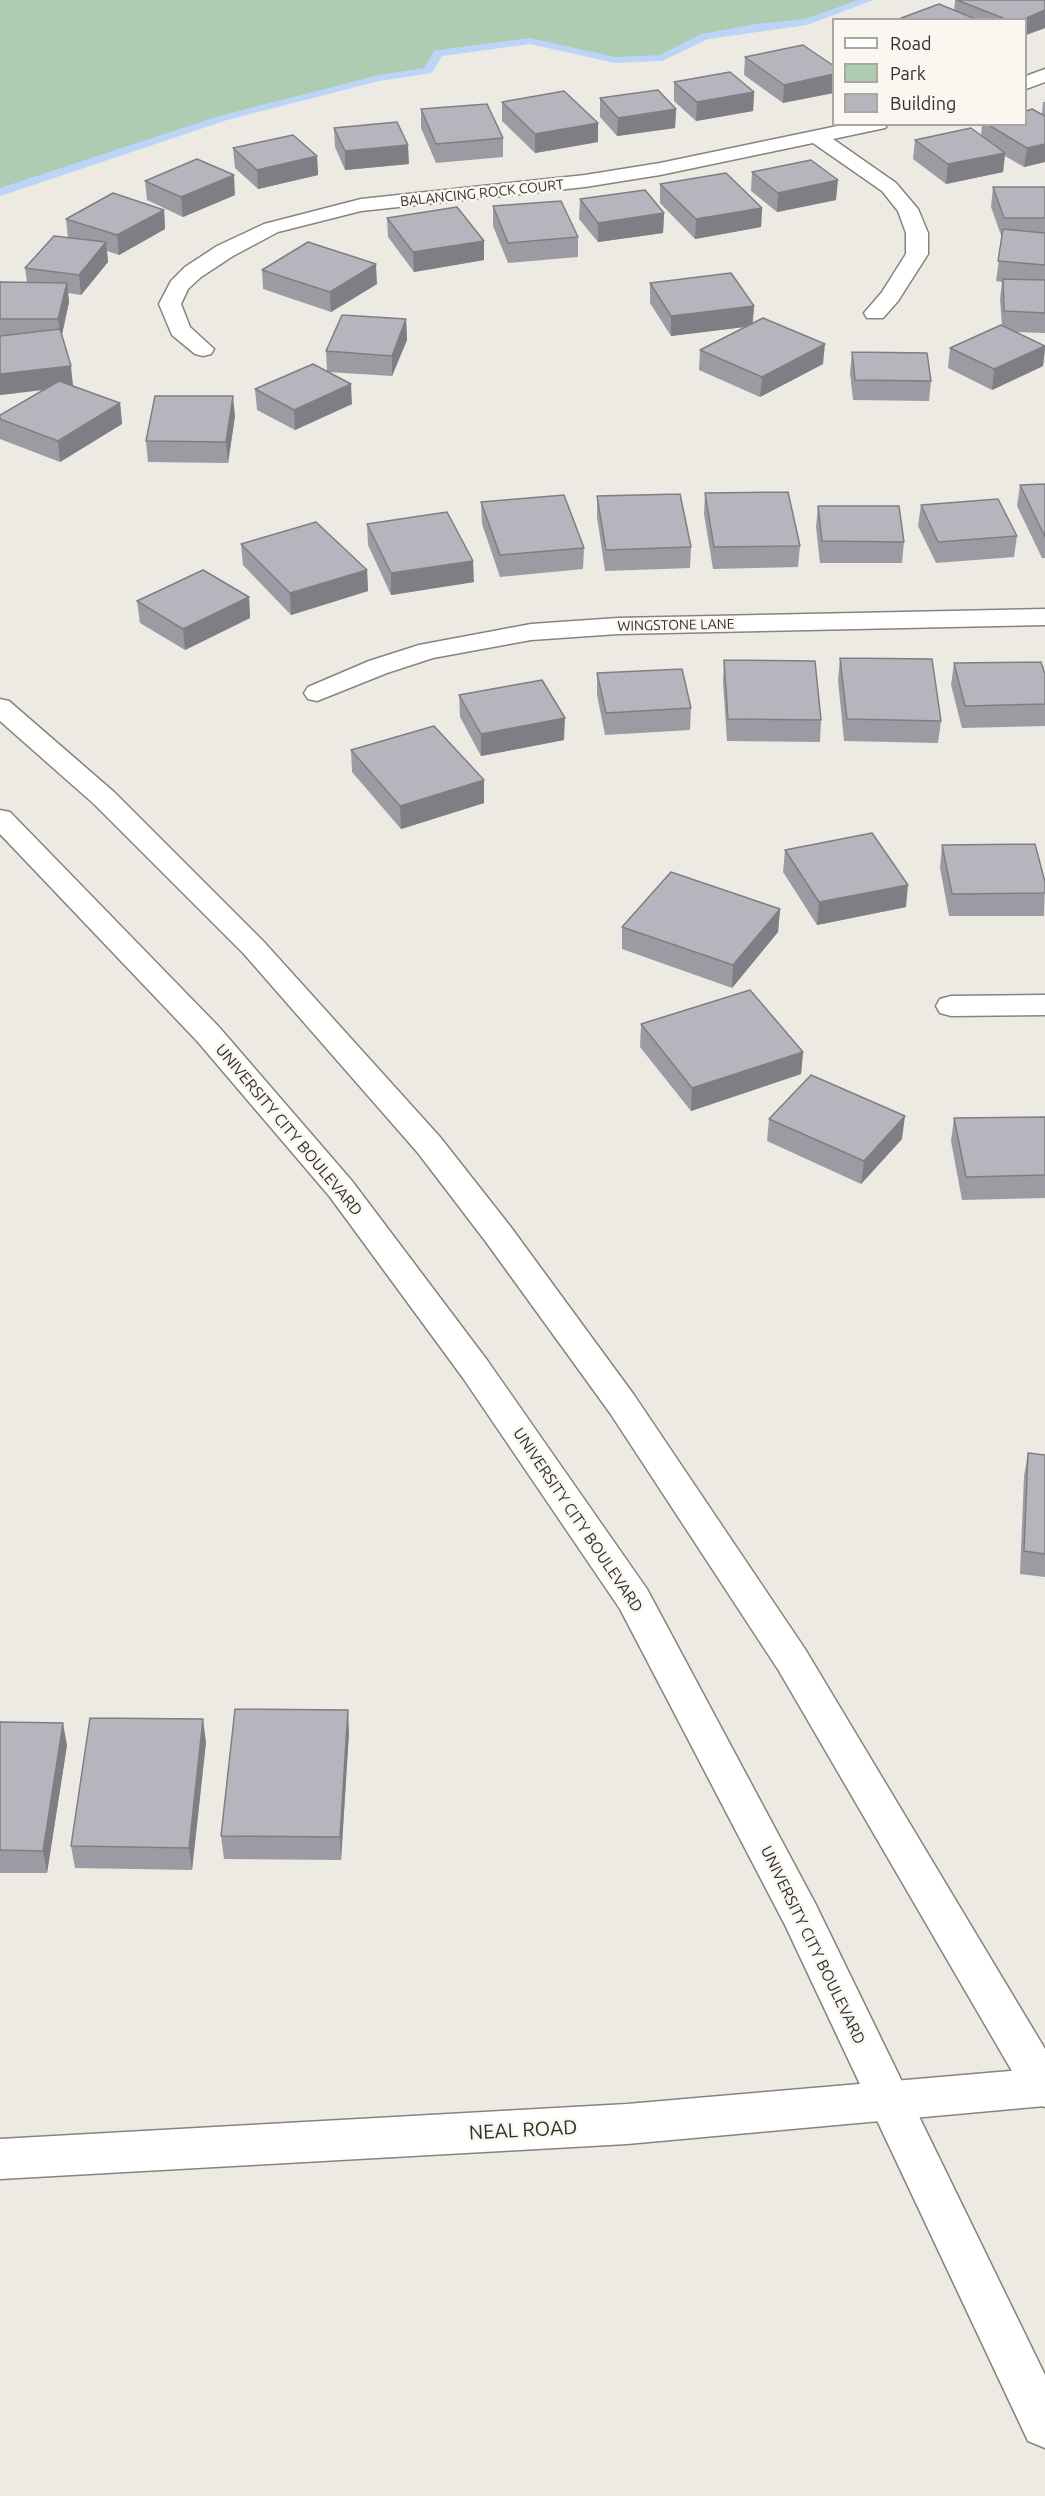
<!DOCTYPE html>
<style>
body{margin:0}
#map{position:relative;width:1045px;height:2496px;overflow:hidden;background:#eceae2;font-family:Ubuntu,sans-serif}
canvas{display:block}
.legend{position:absolute;left:832px;top:18px;width:195px;height:108px;box-sizing:border-box;background:#f9f7ef;border:2px solid #a9a7a1;margin:0;padding:8px 10px;list-style:none;font-size:18px;color:#302f2c}
.legend li{display:flex;align-items:center;gap:12px;height:30px}
.legend b{width:30px;border:2px solid #a9a7a1}
</style>
<div id="map">
<canvas width="1045" height="2496"></canvas>
<ul class="legend">
<li><b style="height:8px;background:#fff"></b>Road</li>
<li><b style="height:16px;background:#adccb2"></b>Park</li>
<li><b style="height:16px;background:#b4b5bd"></b>Building</li>
</ul>
</div>
<script>
const g = document.querySelector('canvas').getContext('2d');
g.lineJoin = 'round';
function fillPath(path, color) {
  g.fillStyle = color;
  g.fill(path, 'evenodd');
}
function poly(rows) {
  const path = new Path2D();
  for (const r of rows) {
    path.moveTo(r[0], r[1]);
    for (let i = 2; i < r.length; i += 2) path.lineTo(r[i], r[i + 1]);
  }
  return path;
}
function stroke(path, color, width, dash) {
  g.strokeStyle = color;
  g.lineWidth = width;
  g.lineCap = dash ? 'butt' : 'round';
  g.setLineDash(dash || []);
  g.stroke(path);
}
function drawText(font, color, halo, rows, align = 'center') {
  g.font = font + ' Ubuntu,sans-serif';
  g.lineWidth = 5;
  g.setLineDash([]);
  g.textBaseline = 'middle';
  g.strokeStyle = halo;
  g.fillStyle = color;
  for (const [text, x, y, turn = 0] of rows) {
    g.save();
    g.translate(x, y);
    g.rotate((+turn || 0) * Math.PI / 180);
    g.textAlign = isNaN(turn) ? turn : align;
    if (halo) g.strokeText(text, 0, 0);
    g.fillText(text, 0, 0);
    g.restore();
  }
}
const green = poly([
 [0,0,868,0,807,22,756,27,705,36,662,58,615,60,530,41,439,53,428,71,379,78,223,118,0,192]
]);
const stream = poly([
 [858,0,873,0,807,25,708,39,662,61,615,63,530,44,442,56,432,73,379,81,227,120,0,196,0,188,219,116,379,75,424,68,434,51,438,50,530,38,615,57,660,55,701,34,756,24,805,19,858,0]
]);
const minor = poly([
 [1045,69,1045,82,1026,89,1026,76,1045,69],
 [847,124,888,124,885,128,833,139,896,183,918,209,928,233,928,254,898,301,883,318,867,318,864,313,882,292,906,254,906,233,898,211,882,191,813,143,660,175,585,187,361,211,278,232,233,256,201,277,188,289,181,304,190,327,214,349,211,354,203,356,195,354,172,335,159,304,171,281,185,267,217,246,264,224,361,199,585,175,660,163,847,124],
 [1045,609,1045,625,618,634,531,640,433,658,387,673,317,701,308,699,304,693,308,687,369,661,419,645,531,624,618,618,1045,609],
 [1045,995,1045,1015,951,1016,940,1013,936,1006,940,999,951,996,1045,995],
 [1045,2068,1045,2106,627,2144,0,2179,0,2139,627,2104,1045,2068]
]);
const major = poly([
 [0,699,9,701,114,792,264,942,440,1137,510,1226,634,1395,805,1649,1045,2049,1045,2107,1030,2102,779,1671,610,1413,486,1242,418,1153,244,954,94,804,0,721,0,699],
 [0,810,10,812,219,1027,352,1181,487,1360,647,1589,815,1903,1045,2375,1045,2448,1028,2441,785,1925,620,1609,463,1378,330,1197,197,1041,0,834,0,810]
]);
const wall = poly([
 [955,0,1045,0,1045,28,1026,35,1026,20,896,20,954,10],
 [745,57,834,66,783,103,744,75],
 [674,82,754,92,753,111,696,121,674,101],
 [600,98,676,109,675,128,617,136,600,117],
 [502,102,598,123,598,142,535,153,502,121],
 [1043,102,1045,102,1045,162,1024,167,1005,156,1003,172,946,184,913,159,915,140,981,135,982,124,1026,124,1042,114],
 [421,109,503,138,503,157,436,163,421,128],
 [334,128,409,164,345,170,335,147],
 [233,148,317,156,318,175,258,189,235,168],
 [752,172,836,200,777,212,751,191],
 [145,181,235,195,183,217,147,200],
 [660,184,762,208,761,227,695,239,660,203],
 [993,187,1045,187,1045,333,1015,332,1045,346,1045,351,1043,366,992,390,948,368,950,348,1002,325,1000,299,1002,282,996,281,1002,238,991,207],
 [580,199,664,213,663,233,598,242,579,219],
 [493,206,578,237,578,257,508,263,493,226],
 [164,210,165,229,119,255,107,251,108,262,81,295,68,293,69,302,62,334,73,386,120,403,122,424,60,462,0,439,0,415,44,390,0,395,0,282,27,282,25,268,68,238,66,219],
 [387,218,484,241,484,260,414,272,388,237],
 [262,270,377,284,331,312,263,289],
 [650,283,754,306,753,323,823,364,760,397,699,370,700,350,745,327,671,336,650,303],
 [406,319,407,340,392,376,327,372,352,404,295,430,257,410,255,389,327,371,326,351],
 [852,352,931,381,929,401,853,400,850,373],
 [235,416,228,463,148,462,146,441],
 [1045,484,1045,558,1042,558,1017,506,1020,485],
 [705,493,800,546,798,567,713,569,704,514],
 [597,496,691,547,690,568,605,571,597,517],
 [481,502,584,548,583,569,500,577,482,524],
 [921,505,1017,536,1014,557,936,563,918,526],
 [818,506,904,542,902,563,820,563,816,527],
 [367,524,474,582,391,595,368,545],
 [241,544,367,570,368,591,291,615,243,565],
 [249,597,250,618,185,650,140,623,137,601],
 [840,658,941,721,938,743,844,741,838,680],
 [724,660,821,720,820,742,727,741,723,682],
 [954,663,1045,674,1045,726,962,728,951,685],
 [597,673,691,708,690,730,605,735,597,695],
 [459,695,564,740,481,756,460,717],
 [351,750,484,803,401,829,352,772],
 [942,845,1045,882,1044,916,949,916,940,868],
 [785,850,906,907,817,925,783,872],
 [780,909,778,932,732,988,622,949,622,927],
 [641,1024,803,1052,801,1074,691,1111,640,1047],
 [1045,1117,1045,1198,962,1200,951,1141,954,1118],
 [769,1119,902,1139,861,1184,767,1141],
 [1028,1453,1045,1455,1045,1577,1020,1574,1024,1476],
 [0,1722,67,1745,47,1873,0,1873],
 [349,1732,341,1860,224,1859,221,1836],
 [206,1742,192,1870,75,1868,71,1846]
]);
const shadedWall = poly([
 [1045,10,1045,28,1026,35,1026,20,1022,20],
 [834,74,834,93,783,103,784,85],
 [754,92,753,111,696,121,697,102],
 [676,109,675,128,617,136,618,118],
 [598,123,598,142,535,153,535,134],
 [1045,144,1045,162,1024,167,1027,148],
 [408,145,409,164,345,170,345,151],
 [1005,153,1003,172,946,184,948,164],
 [317,156,318,175,258,189,257,170],
 [234,175,235,195,183,217,181,197],
 [838,180,836,200,777,212,778,193],
 [762,208,761,227,695,239,696,219],
 [164,210,165,229,119,255,117,235],
 [664,213,663,233,598,242,598,223],
 [484,241,484,260,414,272,413,252],
 [106,242,108,262,81,295,79,275],
 [376,264,377,284,331,312,330,292],
 [67,283,69,302,61,339,58,319],
 [754,306,752,326,671,336,671,316],
 [406,319,407,340,392,376,392,356],
 [825,344,823,364,760,397,762,377],
 [1045,346,1043,366,992,390,994,369],
 [71,366,73,386,0,395,0,374],
 [351,384,352,404,295,430,294,410],
 [233,396,235,416,228,463,226,442],
 [120,403,122,424,60,462,58,441],
 [473,561,474,582,391,595,391,573],
 [367,570,368,591,291,615,290,593],
 [249,597,250,618,185,650,183,629],
 [565,718,564,740,481,756,481,734],
 [484,780,484,803,401,829,400,806],
 [908,885,906,907,817,925,819,902],
 [780,909,778,932,732,988,733,965],
 [803,1052,801,1074,691,1111,692,1088],
 [905,1116,902,1139,861,1184,864,1161],
 [348,1710,349,1732,341,1860,340,1837],
 [203,1719,206,1742,192,1870,189,1848],
 [63,1723,67,1745,47,1873,43,1851]
]);
const building = poly([
 [957,0,1043,0,1045,1,1045,10,1022,20,1008,20,957,0],
 [939,4,978,20,896,20,939,4],
 [803,45,834,66,834,74,784,85,745,57,803,45],
 [730,72,754,92,697,102,674,82,730,72],
 [658,90,676,109,618,118,600,98,658,90],
 [564,91,598,123,535,134,502,102,564,91],
 [487,104,503,138,436,144,421,109,487,104],
 [1032,109,1045,116,1045,144,1027,148,987,124,1026,124,1026,111,1032,109],
 [397,122,408,145,345,151,334,128,397,122],
 [971,128,1005,153,948,164,915,140,971,128],
 [293,135,317,156,257,170,233,148,293,135],
 [197,159,234,175,181,197,145,181,197,159],
 [811,160,838,180,778,193,752,172,811,160],
 [726,173,762,208,696,219,660,184,726,173],
 [993,187,1045,187,1045,218,1004,218,993,187],
 [645,190,664,213,598,223,580,199,645,190],
 [113,193,164,210,117,235,66,219,113,193],
 [561,201,578,237,508,243,493,206,561,201],
 [457,207,484,241,413,252,387,218,457,207],
 [1003,229,1045,233,1045,265,998,261,1003,229],
 [54,236,106,242,79,275,25,268,54,236],
 [308,242,376,264,330,292,262,270,308,242],
 [731,273,754,306,671,316,650,283,731,273],
 [1003,279,1045,280,1045,313,1004,311,1003,279],
 [0,282,67,283,58,319,0,319,0,282],
 [342,315,406,319,392,356,326,351,342,315],
 [763,318,825,344,762,377,700,350,763,318],
 [1001,325,1045,346,994,369,950,348,1001,325],
 [60,329,71,366,0,374,0,336,60,329],
 [852,352,927,353,931,381,855,380,852,352],
 [313,364,351,384,294,410,255,389,313,364],
 [59,381,120,403,58,441,0,419,0,415,59,381],
 [155,396,233,396,226,442,146,441,155,396],
 [1045,484,1045,537,1020,485,1045,484],
 [788,492,800,546,714,547,705,493,788,492],
 [680,494,691,547,606,550,597,496,680,494],
 [564,495,584,548,500,555,481,502,564,495],
 [998,499,1017,536,938,542,921,505,998,499],
 [818,506,899,506,904,542,822,541,818,506],
 [447,512,473,561,391,573,367,524,447,512],
 [316,522,367,570,290,593,241,544,316,522],
 [203,570,249,597,183,629,137,601,203,570],
 [840,658,932,659,941,721,847,719,840,658],
 [724,660,815,661,821,720,728,719,724,660],
 [1041,662,1045,674,1045,704,965,706,954,663,1041,662],
 [682,669,691,708,606,713,597,673,682,669],
 [542,680,565,718,481,734,459,695,542,680],
 [434,726,484,780,400,806,351,750,434,726],
 [872,833,908,885,819,902,785,850,872,833],
 [1035,844,1045,882,1045,893,952,894,942,845,1035,844],
 [671,872,780,909,733,965,622,927,671,872],
 [750,990,803,1052,692,1088,641,1024,750,990],
 [811,1075,905,1116,864,1161,769,1119,811,1075],
 [1045,1117,1045,1175,966,1177,954,1118,1045,1117],
 [1028,1453,1045,1455,1045,1554,1024,1551,1028,1453],
 [235,1709,348,1710,340,1837,221,1836,235,1709],
 [90,1718,203,1719,189,1848,71,1846,90,1718],
 [0,1722,63,1723,43,1851,0,1850,0,1722]
]);
const farStreetnames = [
 ["BALANCING ROCK COURT",482,193,-6],
 ["WINGSTONE LANE",676,625,-1]
];
const streetNames = [
 ["UNIVERSITY CITY BOULEVARD",289,1130,50],
 ["UNIVERSITY CITY BOULEVARD",578,1520,56],
 ["UNIVERSITY CITY BOULEVARD",813,1945,64]
];
const nearStreetnames = [
 ["NEAL ROAD",523,2130,-3]
];
fillPath(green, '#adccb2');
fillPath(stream, '#bcd4f7');
stroke(minor, '#86847d', 3);
stroke(major, '#86847d', 3);
fillPath(minor, '#fff');
fillPath(major, '#fff');
fillPath(wall, '#9b9ca3');
fillPath(shadedWall, '#7e7f84');
fillPath(building, '#b4b5bd');
stroke(building, '#7e7f84', 1.5);
drawText('14px', '#302f2c', '#f9f7ef', farStreetnames);
drawText('16px', '#302f2c', '#f9f7ef', streetNames);
drawText('20px', '#302f2c', '#f9f7ef', nearStreetnames);
</script>
